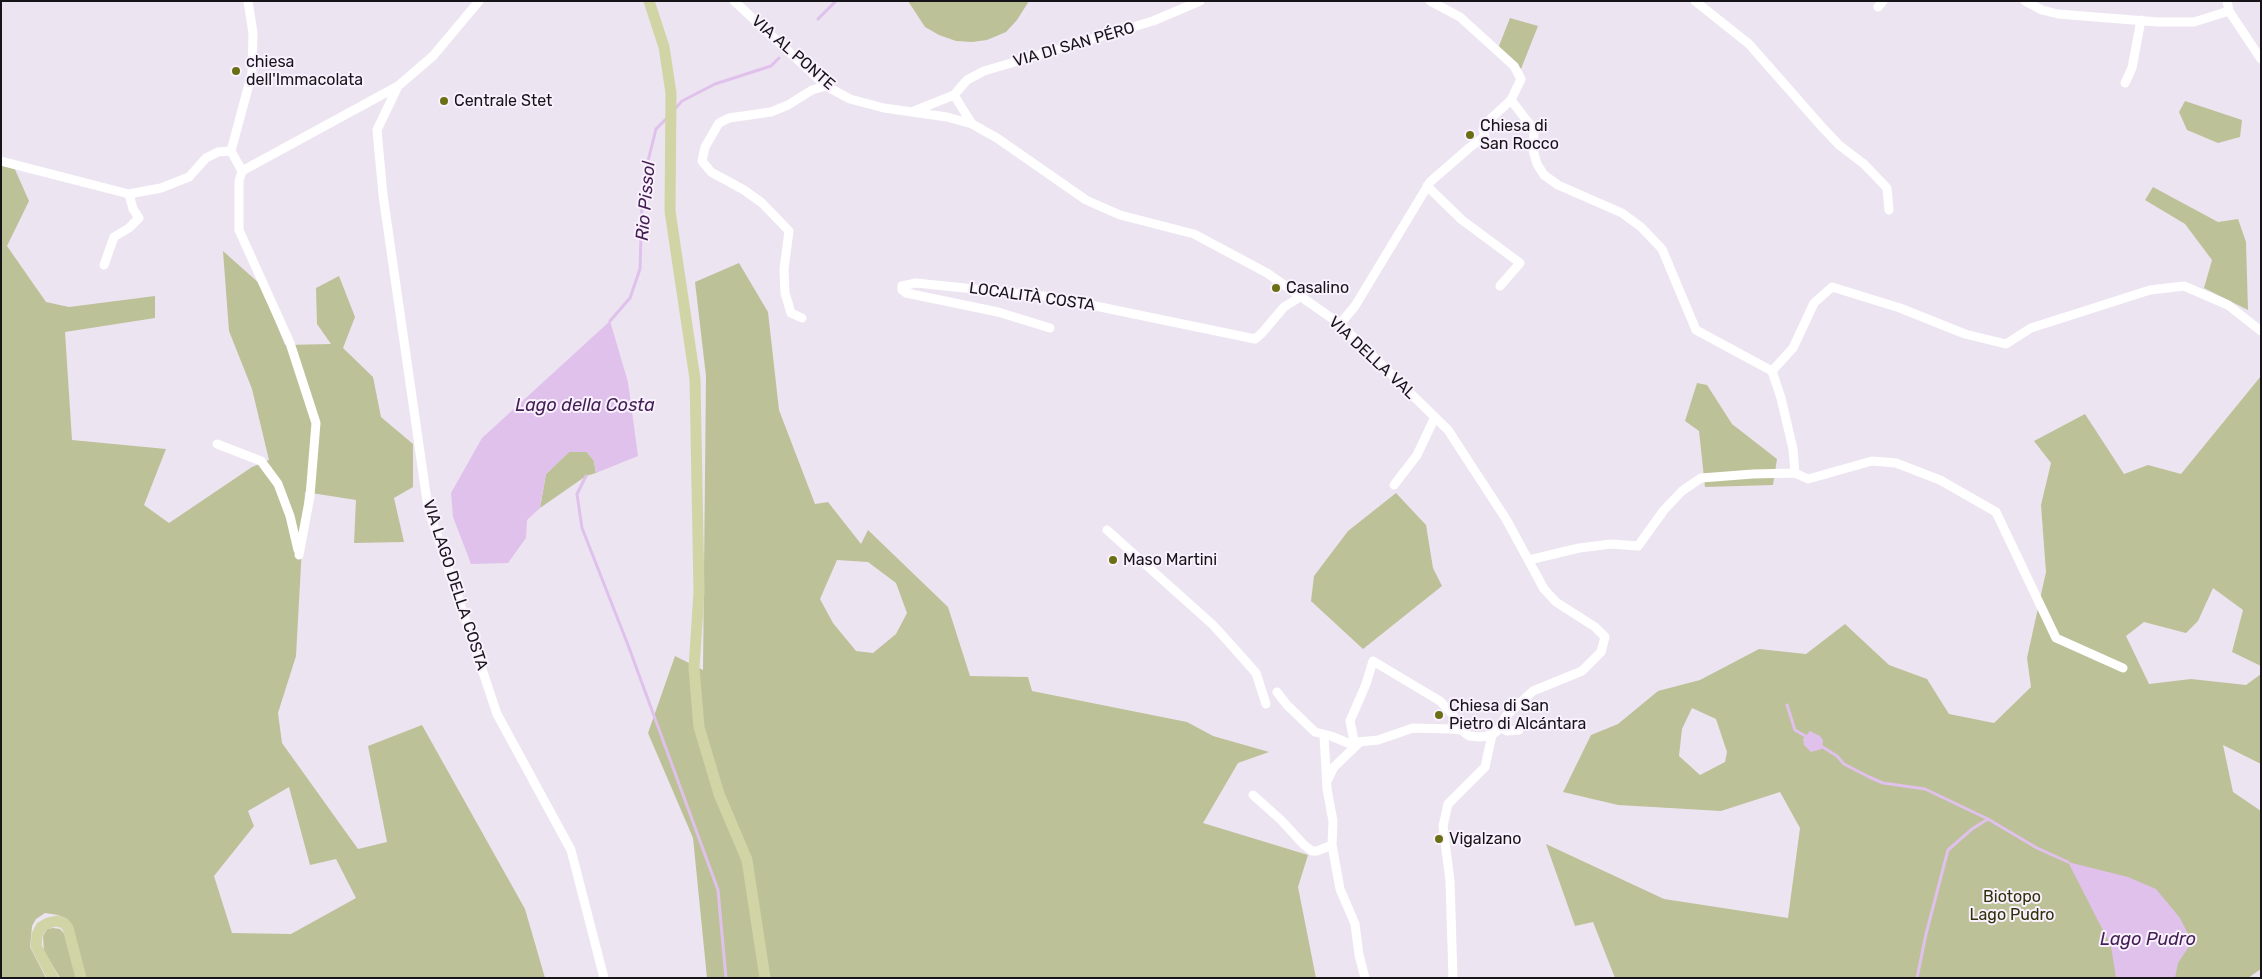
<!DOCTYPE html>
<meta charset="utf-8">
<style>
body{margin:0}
#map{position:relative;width:2262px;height:979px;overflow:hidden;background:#ede4f1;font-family:Rubik,sans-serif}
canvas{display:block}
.frame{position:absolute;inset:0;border:2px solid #171419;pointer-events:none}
</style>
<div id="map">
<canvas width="2262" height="979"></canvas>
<div class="frame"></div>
</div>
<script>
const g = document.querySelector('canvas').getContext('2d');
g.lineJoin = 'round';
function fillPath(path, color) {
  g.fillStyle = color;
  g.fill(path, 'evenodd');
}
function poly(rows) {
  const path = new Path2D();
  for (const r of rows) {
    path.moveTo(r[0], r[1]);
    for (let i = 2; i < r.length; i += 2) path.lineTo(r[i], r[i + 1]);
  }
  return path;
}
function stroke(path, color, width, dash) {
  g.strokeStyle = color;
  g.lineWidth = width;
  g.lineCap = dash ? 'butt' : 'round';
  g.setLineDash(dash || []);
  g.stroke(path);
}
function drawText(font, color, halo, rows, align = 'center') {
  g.font = font + ' Rubik,sans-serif';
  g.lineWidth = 4;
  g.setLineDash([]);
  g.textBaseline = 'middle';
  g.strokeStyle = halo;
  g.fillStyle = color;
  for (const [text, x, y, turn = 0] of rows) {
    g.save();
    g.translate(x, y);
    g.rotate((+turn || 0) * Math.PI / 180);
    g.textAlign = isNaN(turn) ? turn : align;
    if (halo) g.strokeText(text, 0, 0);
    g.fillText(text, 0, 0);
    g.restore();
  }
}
const green = poly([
 [908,1,1029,1,1017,20,1006,32,987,40,972,42,956,41,939,35,925,27],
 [1510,18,1538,26,1521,69,1497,51],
 [2185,101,2242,120,2240,137,2218,143,2187,130,2179,112],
 [1,164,13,165,29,201,7,246,46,302,69,307,155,296,155,318,65,332,72,440,166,449,144,505,169,523,252,467,269,460,252,389,229,331,223,251,260,284,285,345,331,344,317,324,316,288,339,276,355,317,343,348,373,377,381,417,413,444,413,487,394,498,404,542,354,543,356,500,305,492,296,656,278,713,282,743,358,849,387,842,368,746,422,725,525,909,545,978,86,978,67,919,58,915,45,913,36,919,32,926,30,947,46,978,1,978],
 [289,787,310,865,336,859,356,898,291,934,232,933,214,876,254,826,248,811],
 [2153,187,2218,222,2238,219,2246,242,2248,310,2204,288,2212,260,2185,224,2145,200],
 [739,263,768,312,779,410,815,504,828,502,861,544,868,530,948,607,970,676,1028,677,1032,691,1187,722,1213,736,1269,752,1238,763,1203,823,1308,855,1298,887,1316,978,707,978,693,838,648,733,675,656,703,670,706,376,695,282],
 [837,560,868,562,896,583,907,613,896,634,873,653,856,651,833,623,820,599],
 [2261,376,2261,666,2232,652,2243,610,2213,588,2198,621,2186,633,2144,622,2126,636,2149,684,2191,679,2246,685,2261,674,2261,764,2223,745,2233,792,2261,811,2261,969,2248,978,1615,978,1593,922,1575,926,1546,844,1664,899,1788,918,1800,828,1780,792,1721,811,1618,805,1563,792,1591,735,1618,724,1658,691,1700,680,1759,649,1806,654,1845,624,1889,665,1927,679,1949,714,1994,723,2031,687,2027,658,2046,572,2041,505,2051,463,2034,441,2085,414,2124,474,2148,465,2181,474],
 [1692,708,1716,719,1727,752,1725,762,1700,775,1679,756,1682,729],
 [1697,383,1707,385,1732,424,1777,459,1773,485,1705,487,1699,431,1685,421],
 [569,452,587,452,594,461,596,473,586,476,540,508,546,474],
 [1396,493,1426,525,1433,568,1442,586,1363,649,1311,601,1314,576,1348,531],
 [53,928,60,929,67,937,76,978,60,978,44,951,43,936,47,929]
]);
const water = poly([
 [610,321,628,382,638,456,596,473,594,461,587,452,569,452,546,474,540,508,527,520,526,538,508,563,471,564,453,517,451,493,482,438],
 [1810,731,1820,736,1823,740,1822,749,1811,752,1804,745,1803,739],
 [2068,862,2128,877,2156,889,2180,918,2192,942,2178,963,2175,978,2116,978,2111,946]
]);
const stream = poly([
 [818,19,836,1],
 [675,109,682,101,715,84,771,66,779,58],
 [610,321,630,298,640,269,642,204,645,173,656,129,668,117],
 [586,476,577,494,582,528,628,645,718,890,726,978],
 [1787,705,1795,730,1807,737],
 [1821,746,1837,756,1844,764,1869,777,1883,783,1925,789,1988,819,2037,848,2068,862],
 [1917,978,1926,934,1948,850,1972,829,1988,819]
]);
const minor = poly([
 [734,1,826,86,850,99,884,108,947,117,972,124,997,138,1086,200,1120,215,1194,234,1267,273,1340,324,1448,430,1506,519,1544,589,1556,602,1595,627,1605,637,1601,652,1582,671,1533,691,1506,716,1498,730,1492,735,1485,767,1448,804,1443,826,1450,881,1453,978],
 [1695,1,1749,44,1822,127,1839,145,1864,164,1887,188,1889,210],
 [2025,1,2042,10,2058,14,2158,22,2194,22,2229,11],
 [2227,1,2229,11,2261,59],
 [1878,7,1883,1],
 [2125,83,2132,68,2141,20],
 [398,86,377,130,383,195,428,508,497,714,571,850,604,978],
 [954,95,967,80,984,71,1153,21,1200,1],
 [954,95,972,124],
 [1511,100,1534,130,1533,150,1537,164,1544,175,1558,185,1622,213,1641,227,1662,249,1696,330,1772,371],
 [914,111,954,95],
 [231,151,252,73,253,33,248,1],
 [231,151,242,171],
 [1,161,129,194,161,188,189,177,206,158,218,152,231,151],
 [1427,186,1462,220,1520,263,1500,286],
 [104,265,114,237,129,228,139,218,133,209,129,194],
 [802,318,791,313,785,293,784,269,789,231,762,203,744,190,711,172,702,161,705,147,719,123,729,118,771,112,788,105,812,90,826,86],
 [1340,324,1355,306,1430,182,1469,148,1485,136,1483,129,1486,123,1511,100,1521,79,1514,66,1460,17,1430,1],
 [1050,328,998,312,906,293,902,290,902,286,916,283,1052,297,1255,339,1262,333,1284,307,1300,297],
 [1772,371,1793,348,1814,303,1832,287,1900,308,1965,334,2006,344,2031,328,2150,290,2184,286,2228,305,2261,331],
 [1772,371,1781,398,1793,449,1795,473],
 [217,444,261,461,278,484,290,516,298,550],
 [1394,485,1417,455,1435,417],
 [1107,530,1213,625,1233,647,1256,673,1266,704],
 [299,555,310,496,316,423,290,343,239,230,239,181,242,171,398,86,433,56,479,1],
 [1529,560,1579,548,1611,544,1638,546,1664,510,1682,491,1701,478,1753,474,1795,473,1808,479,1872,461,1896,463,1940,480,1996,512,2056,638,2123,668],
 [1277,692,1287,705,1315,732,1331,736,1348,743,1378,740,1413,728,1451,729,1461,730,1469,736,1480,737,1492,735],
 [1500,727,1507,731,1519,730],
 [1324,735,1327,789,1333,821,1332,845,1340,889,1355,924,1359,955,1365,978],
 [1354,741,1350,721,1366,684,1373,661,1440,701,1453,715,1461,730],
 [1328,779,1334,767,1360,742],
 [1253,795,1281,820,1304,845,1312,851,1317,851,1332,845]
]);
const major = poly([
 [649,1,664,47,671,93,670,211,695,379,699,592,694,668,699,727,719,794,747,860,765,978],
 [53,978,36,946,37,935,41,927,48,923,57,921,64,923,68,928,81,978]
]);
const markers = [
 [236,71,5,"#6b6f14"],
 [444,101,5,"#6b6f14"],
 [1470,135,5,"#6b6f14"],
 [1276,288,5,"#6b6f14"],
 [1113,560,5,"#6b6f14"],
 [1439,715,5,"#6b6f14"],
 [1439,839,5,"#6b6f14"]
];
const streetNames = [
 ["VIA DI SAN PÉRO",1074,45,-16],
 ["VIA AL PONTE",793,53,41],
 ["LOCALITÀ COSTA",1032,297,8],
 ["VIA DELLA VAL",1372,358,43],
 ["VIA LAGO DELLA COSTA",455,585,72]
];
const poiNames = [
 ["chiesa",246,62],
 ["dell'Immacolata",246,80],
 ["Centrale Stet",454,101],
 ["Chiesa di",1480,126],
 ["San Rocco",1480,144],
 ["Casalino",1286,288],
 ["Maso Martini",1123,560],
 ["Chiesa di San",1449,706],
 ["Pietro di Alcántara",1449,724],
 ["Vigalzano",1449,839]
];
const parkNames = [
 ["Biotopo",2012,897],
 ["Lago Pudro",2012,915]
];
const waterNames = [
 ["Rio Pissol",646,201,-85],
 ["Lago della Costa",585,406],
 ["Lago Pudro",2148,940]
];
fillPath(green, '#bdc198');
fillPath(water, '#dfc1ec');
stroke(stream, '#dfc1ec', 3);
stroke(minor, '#fff', 9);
stroke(major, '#d1d4a5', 11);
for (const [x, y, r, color] of markers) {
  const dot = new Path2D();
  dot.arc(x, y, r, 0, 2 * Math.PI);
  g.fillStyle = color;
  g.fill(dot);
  stroke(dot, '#faf1fe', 2);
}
drawText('16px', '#171419', '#faf1fe', streetNames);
drawText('16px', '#171419', '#faf1fe', poiNames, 'left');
drawText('16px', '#2f3109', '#faf1fe', parkNames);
drawText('italic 18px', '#431e52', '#faf1fe', waterNames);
</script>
